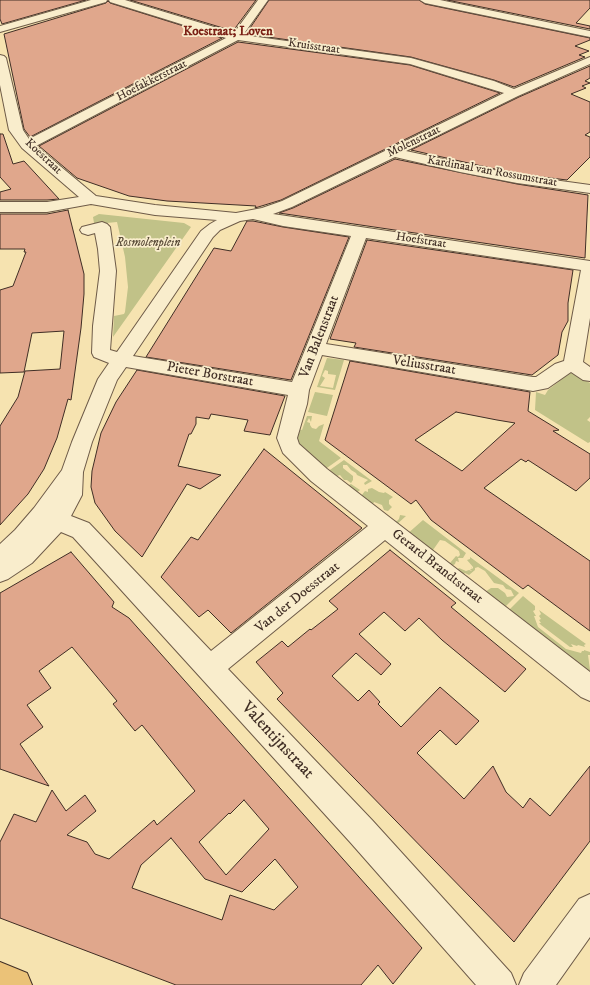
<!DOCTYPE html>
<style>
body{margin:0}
canvas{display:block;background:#f6e3b0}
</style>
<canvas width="590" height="985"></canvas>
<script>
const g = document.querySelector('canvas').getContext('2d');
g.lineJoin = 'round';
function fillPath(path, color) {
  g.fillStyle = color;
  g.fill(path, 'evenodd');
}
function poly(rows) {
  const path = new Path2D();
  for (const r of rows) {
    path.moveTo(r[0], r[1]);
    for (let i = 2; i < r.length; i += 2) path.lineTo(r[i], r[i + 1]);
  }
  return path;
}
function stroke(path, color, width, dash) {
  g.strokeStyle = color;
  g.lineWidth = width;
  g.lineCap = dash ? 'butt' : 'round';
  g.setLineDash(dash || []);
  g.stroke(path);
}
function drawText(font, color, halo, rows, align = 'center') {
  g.font = font + ' "IM FELL DW Pica",serif';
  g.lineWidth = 3.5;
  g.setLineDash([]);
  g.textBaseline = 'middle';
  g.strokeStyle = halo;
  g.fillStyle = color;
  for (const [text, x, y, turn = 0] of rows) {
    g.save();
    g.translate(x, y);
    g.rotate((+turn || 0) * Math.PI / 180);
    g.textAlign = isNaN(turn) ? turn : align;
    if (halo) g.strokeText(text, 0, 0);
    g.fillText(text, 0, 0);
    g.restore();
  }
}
const green = poly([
 [99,214,184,223,191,227,113,337,114,316,124,314,125,312,128,287,125,257,117,222,96,224,94,223,93,217],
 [327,358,344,360,335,390,317,387],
 [325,370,328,371,328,374,336,375,333,388,320,386,325,378,322,376],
 [571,372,590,383,590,417,587,420,590,422,590,442,588,443,535,410,536,392,545,395,548,390],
 [315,392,333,395,327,416,308,412],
 [307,416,312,416,311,422,309,418,307,422,310,423,310,425,312,428,316,429,319,426,324,424,319,441,341,458,324,470,299,449,294,428,302,430],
 [344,460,372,481,365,485,364,483,368,480,357,475,356,473,351,470,347,465,343,465,343,468,353,476,353,480,351,483,347,480,344,480,340,475,337,476,340,480,347,486,351,484,360,490,355,494,327,472],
 [372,488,379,492,384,493,385,492,393,497,389,500,389,504,392,507,388,511,384,510,382,505,374,502,373,504,391,520,397,521,399,519,400,515,406,516,395,526,361,496,365,491,368,492,368,489],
 [423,520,466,553,463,558,458,558,459,562,456,561,455,564,449,568,406,535],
 [440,540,445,541,459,551,460,555,458,557,456,556,450,563,435,554,433,550],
 [470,557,519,593,502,610,454,572,459,568,466,571,469,570,472,571,470,569,472,569,471,567,473,569,473,567,467,560,470,559],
 [478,567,485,571,494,583,503,585,506,589,511,590,514,596,507,597,505,593,498,588,491,588,485,592,481,590,462,575,465,573,469,575,475,570,475,568],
 [523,596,535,606,535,610,533,611,536,616,534,616,538,627,566,649,581,653,582,651,584,651,584,650,590,652,590,655,588,655,590,670,585,675,506,613],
 [539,610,586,644,584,645,585,647,578,645,577,646,571,644,573,647,570,647,541,625,539,623,541,623,539,620,541,619,539,616,541,614]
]);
const building = poly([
 [0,0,86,0,2,24,0,19,0,0],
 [130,0,256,0,233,31,130,0],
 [269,0,419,0,425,4,590,38,590,40,575,46,589,51,579,55,585,57,514,87,494,80,411,57,246,34,269,0],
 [447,0,590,0,590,8,576,23,590,26,590,29,447,0],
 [108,1,110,3,222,38,30,137,24,129,4,34,106,3,108,1],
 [238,42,410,65,500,93,281,200,255,208,256,206,167,201,129,196,77,178,39,146,238,42],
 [590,66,590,78,585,81,590,83,582,86,586,88,571,94,590,102,590,132,585,135,590,137,590,157,567,180,517,174,411,150,519,97,590,66],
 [0,134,3,134,13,164,24,161,59,199,47,200,0,200,0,192,11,189,0,177,0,134],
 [395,159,517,184,588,195,585,258,279,213,293,208,395,159],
 [68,210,84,274,84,294,81,328,71,400,68,399,57,438,44,469,28,494,0,525,0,426,18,397,25,371,60,369,64,331,32,333,24,372,0,373,0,290,13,286,26,252,24,252,25,249,0,249,0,214,47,214,68,210],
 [247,221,253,221,283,227,349,237,291,380,146,357,214,248,231,251,247,221],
 [367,240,573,270,568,303,568,321,562,332,558,355,532,375,354,347,356,343,330,339,367,240],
 [350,361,530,392,528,411,559,430,553,431,590,454,590,478,576,491,528,460,526,462,521,459,484,488,590,561,590,631,528,585,523,589,431,520,416,500,411,504,325,440,350,361],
 [456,412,497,420,515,423,462,471,415,440,456,412],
 [137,370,285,396,270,435,244,431,248,420,211,414,209,419,196,417,196,424,191,434,189,434,178,466,221,475,200,489,187,484,142,557,115,531,95,503,91,487,92,471,101,433,116,402,137,370],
 [264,449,362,528,231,633,208,610,199,617,161,577,191,537,198,540,264,449],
 [390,550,456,603,451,607,526,669,505,692,442,640,419,618,405,631,384,612,359,634,391,664,381,675,356,653,332,676,358,701,369,690,380,702,378,704,401,727,440,687,479,721,456,745,440,730,417,753,464,799,493,766,506,792,523,808,530,798,550,816,590,766,590,841,514,942,277,699,283,693,256,662,282,641,288,647,310,629,311,630,338,609,329,601,390,550],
 [71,552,114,602,112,607,129,618,422,948,393,984,378,965,361,985,176,985,0,918,0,842,14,814,36,822,52,790,66,811,85,795,96,811,67,835,87,842,95,854,109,859,154,820,157,825,195,791,142,725,135,731,113,704,117,701,72,647,39,671,51,688,27,705,43,727,20,744,49,786,0,769,0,593,71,552],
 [244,800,269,829,226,875,199,842,229,813,230,814,244,800],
 [171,838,205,879,242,892,275,859,298,887,274,910,230,895,222,920,132,888,141,865,171,838]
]);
const minor = poly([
 [91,0,107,0,106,2,0,32,0,26,91,0],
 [109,0,125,0,234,33,258,0,268,0,243,35,411,58,494,81,514,89,590,57,590,64,518,96,406,151,517,175,590,185,590,193,517,183,460,172,395,157,292,207,273,214,590,261,590,318,583,362,590,367,590,381,583,380,571,372,548,388,533,391,322,355,309,390,307,404,297,438,299,444,327,469,590,672,590,701,581,697,385,540,228,669,372,820,511,973,516,985,476,985,350,842,73,537,61,532,32,563,8,579,0,582,0,544,15,530,34,508,62,470,72,442,98,379,109,363,94,357,92,353,93,326,100,271,98,249,95,233,88,235,82,233,80,230,82,227,102,222,107,224,110,227,116,271,110,350,117,352,201,231,210,224,217,220,155,215,91,204,47,212,0,212,0,202,47,202,79,197,22,148,9,130,0,85,0,55,4,56,6,58,23,130,29,139,226,38,110,2,109,0],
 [238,40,410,64,504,93,282,201,262,208,236,213,155,205,96,196,36,146,238,40],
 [253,219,283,226,351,236,292,382,133,356,213,237,220,230,240,221,253,219],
 [366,238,581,270,564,361,555,364,536,377,533,377,326,344,366,238],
 [126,367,288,395,277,438,283,453,311,481,368,526,211,651,89,523,71,516,82,495,83,472,92,442,117,380,126,367],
 [420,0,440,0,590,31,590,37,425,3,420,0],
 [590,894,590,937,556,985,519,985,524,973,579,899,590,894]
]);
const major = poly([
 [0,962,27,973,32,985,0,985,0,962]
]);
const farStreetnames = [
 ["Kruisstraat",314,47,8],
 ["Hoefakkerstraat",152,81,-27],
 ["Molenstraat",414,142,-26],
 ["Koestraat",43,157,43],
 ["Kardinaal van Rossumstraat",492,172,10],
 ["Hoefstraat",421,241,9]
];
const farParknames = [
 ["Rosmolenplein",148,244]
];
const farNeighbourhoodnames = [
 ["Koestraat; Loven",228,32]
];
const streetNames = [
 ["Van Balenstraat",320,337,-69],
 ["Veliusstraat",424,366,9],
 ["Pieter Borstraat",210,375,10],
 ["Gerard Brandtstraat",437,567,38],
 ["Van der Doesstraat",298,598,-39]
];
const nearStreetnames = [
 ["Valentijnstraat",277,741,47]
];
fillPath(green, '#c1c288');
fillPath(building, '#e0a78c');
stroke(building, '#402e25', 1);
stroke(minor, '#6e5b48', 2);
stroke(major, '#402e25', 2);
fillPath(minor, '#f9edcc');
fillPath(major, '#ebc278');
drawText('12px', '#402e25', '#f9edcc', farStreetnames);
drawText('italic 12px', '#5a4c39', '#f9edcc', farParknames);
drawText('bold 13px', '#7a1f14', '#f9edcc', farNeighbourhoodnames);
drawText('14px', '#402e25', '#f9edcc', streetNames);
drawText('17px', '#402e25', '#f9edcc', nearStreetnames);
</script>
